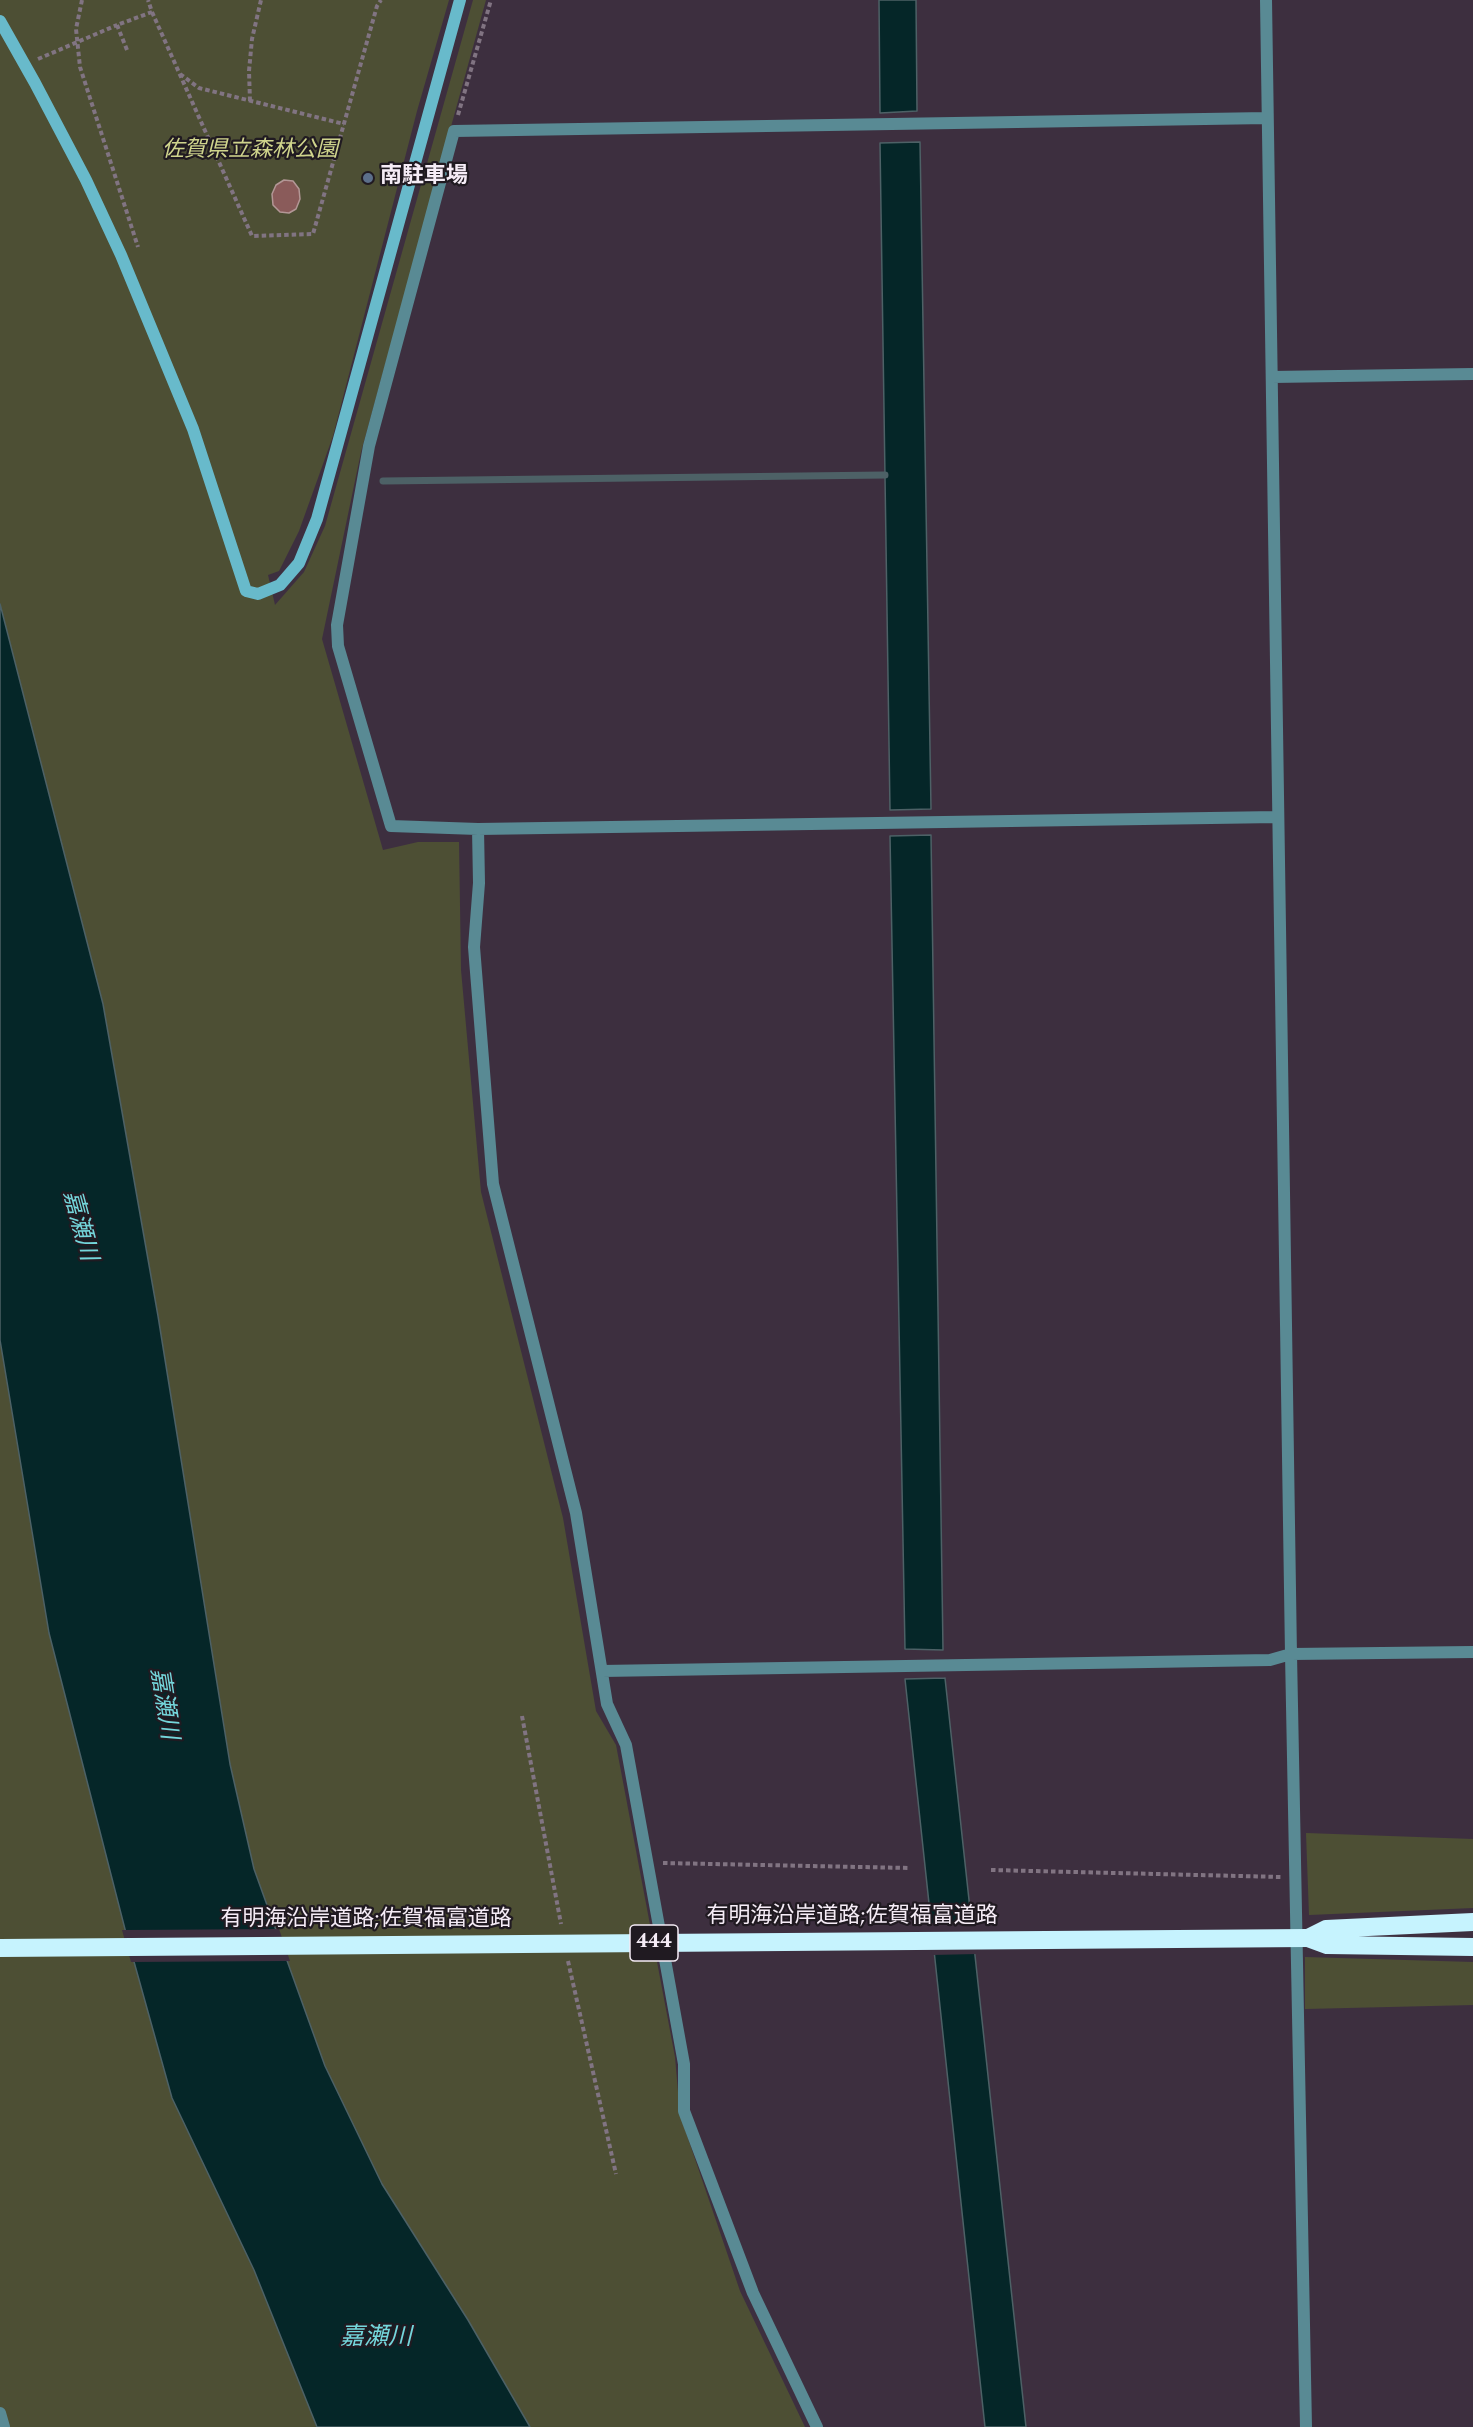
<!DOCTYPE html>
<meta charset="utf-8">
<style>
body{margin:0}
canvas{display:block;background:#3d2f3f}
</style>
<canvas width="1473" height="2427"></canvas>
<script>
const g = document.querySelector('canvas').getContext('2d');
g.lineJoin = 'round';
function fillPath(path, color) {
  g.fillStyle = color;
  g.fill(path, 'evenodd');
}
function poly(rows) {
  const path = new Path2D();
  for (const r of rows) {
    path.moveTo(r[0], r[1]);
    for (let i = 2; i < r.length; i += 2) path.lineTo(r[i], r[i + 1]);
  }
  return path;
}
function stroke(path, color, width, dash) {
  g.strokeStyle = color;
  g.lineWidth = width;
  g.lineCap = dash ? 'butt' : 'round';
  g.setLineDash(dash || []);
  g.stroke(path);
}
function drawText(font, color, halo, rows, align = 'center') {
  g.font = font + ' Spectral,"Noto Sans JP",serif';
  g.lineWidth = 4.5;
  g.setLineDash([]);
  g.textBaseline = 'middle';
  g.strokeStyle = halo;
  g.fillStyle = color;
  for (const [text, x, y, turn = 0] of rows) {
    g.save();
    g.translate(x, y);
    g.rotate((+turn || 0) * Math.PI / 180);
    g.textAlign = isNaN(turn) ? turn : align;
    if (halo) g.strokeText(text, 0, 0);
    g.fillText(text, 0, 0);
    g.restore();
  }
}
const green = poly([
 [0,0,449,0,417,111,333,436,299,531,279,571,268,575,275,605,304,572,325,526,473,0,486,0,361,452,322,639,383,850,418,842,459,842,461,970,481,1192,563,1518,596,1711,616,1745,675,2057,680,2115,740,2291,805,2427,530,2427,468,2320,382,2184,325,2066,254,1869,230,1764,158,1316,103,1004,0,604],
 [0,1340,49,1633,371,2427,0,2427],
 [1306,1833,1473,1839,1473,1908,1309,1915],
 [1305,1957,1473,1962,1473,2005,1305,2009]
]);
const water = poly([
 [879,0,916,0,917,111,880,113,879,0],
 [920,142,931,809,890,810,880,143,920,142],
 [0,604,103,1004,158,1316,230,1764,254,1869,325,2066,382,2184,468,2320,530,2427,317,2427,254,2270,172,2098,126,1933,49,1633,0,1340,0,604],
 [931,835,943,1650,905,1649,890,836,931,835],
 [945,1678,1026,2427,985,2427,905,1679,945,1678]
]);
const pier = poly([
 [975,1922,978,1954,932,1955,928,1923],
 [279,1929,290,1961,131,1962,122,1930]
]);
const stream = poly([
 [383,481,885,475]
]);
const building = poly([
 [284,180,293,181,299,189,300,199,296,209,289,213,280,212,273,205,272,194,276,185,284,180]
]);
const path = poly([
 [82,0,76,29,80,67,138,247],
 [152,12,252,236,313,234,377,6,381,0],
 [127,50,117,25,152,12,148,0],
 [38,59,117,25],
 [180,74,199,88,344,124],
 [250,101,249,71,252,39,261,0],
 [458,115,491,0],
 [522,1716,561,1924],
 [663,1863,910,1868],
 [991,1870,1281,1877],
 [568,1961,616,2174]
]);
const street = poly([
 [1266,0,1291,1654,1306,2427],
 [1267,118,454,131,369,446,337,625,338,646,391,826,478,829,1277,817],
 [1272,377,1473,374],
 [478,829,479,883,474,947,493,1184,576,1513,607,1704,626,1745,684,2064,684,2111,753,2293,817,2427],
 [602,1671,1270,1660,1291,1654,1473,1652],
 [0,2413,4,2427]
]);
const secondary = poly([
 [0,21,35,83,86,180,121,255,193,429,246,591,258,594,280,585,299,563,317,519,460,0]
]);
const highway = poly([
 [1308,1938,1326,1929,1473,1922],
 [1308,1938,1327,1945,1473,1947]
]);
const highwayBridge = poly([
 [0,1948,1308,1938]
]);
const markers = [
 [368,178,6,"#5c6f8a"]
];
const shields = [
 [654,1943,48]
];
const shieldNames = [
 ["444",654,1943]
];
const parkNames = [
 ["佐賀県立森林公園",250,152]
];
const poiNames = [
 ["南駐車場",380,178]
];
const streetNames = [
 ["有明海沿岸道路;佐賀福富道路",852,1918],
 ["有明海沿岸道路;佐賀福富道路",366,1921]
];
const waterNames = [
 ["嘉瀬川",78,1226,75],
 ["嘉瀬川",162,1704,81],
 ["嘉瀬川",376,2339]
];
fillPath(green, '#4d4f34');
fillPath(water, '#052628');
stroke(water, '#4d6166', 1.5);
fillPath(pier, '#3d2f3f');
stroke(stream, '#4d6166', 7);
fillPath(building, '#8a5b5a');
stroke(building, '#b39796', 1.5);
stroke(path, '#817482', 4, [4.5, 3]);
stroke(street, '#598a94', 12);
stroke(secondary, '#68bacb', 12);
stroke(highway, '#c6f3fe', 18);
stroke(highwayBridge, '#c6f3fe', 18);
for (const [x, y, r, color] of markers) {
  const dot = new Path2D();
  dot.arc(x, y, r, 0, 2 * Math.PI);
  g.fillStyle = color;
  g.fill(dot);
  stroke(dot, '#201a21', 2);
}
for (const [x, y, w] of shields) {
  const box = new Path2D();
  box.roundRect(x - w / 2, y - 18, w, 36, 4.5);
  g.fillStyle = '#201a21';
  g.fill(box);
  stroke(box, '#f5ecf6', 1.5);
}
drawText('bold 21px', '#f5ecf6', null, shieldNames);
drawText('italic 22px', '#cfd48c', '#201a21', parkNames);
drawText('bold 22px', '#f5ecf6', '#201a21', poiNames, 'left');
drawText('22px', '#f5ecf6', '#201a21', streetNames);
drawText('italic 24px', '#74d6db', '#201a21', waterNames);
</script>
